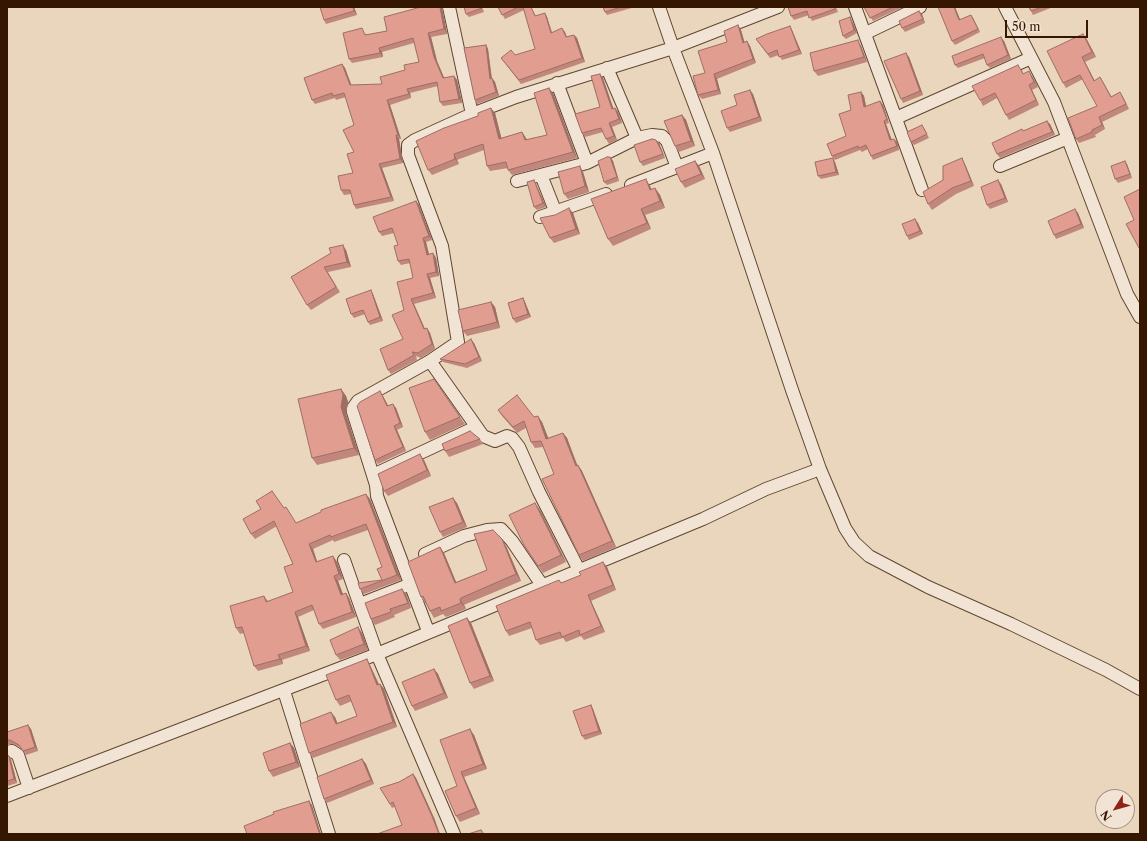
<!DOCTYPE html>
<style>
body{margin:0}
#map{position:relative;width:1147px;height:841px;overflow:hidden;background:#e9d6bd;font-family:"Libre Caslon Text",serif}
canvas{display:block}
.frame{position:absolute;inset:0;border:8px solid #341601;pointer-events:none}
.north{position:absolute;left:1095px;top:789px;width:40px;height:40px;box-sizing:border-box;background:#f1e4d4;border:1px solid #a59280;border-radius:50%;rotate:233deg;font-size:11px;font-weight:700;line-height:16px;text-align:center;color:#341601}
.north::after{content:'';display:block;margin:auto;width:14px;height:18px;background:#8f2418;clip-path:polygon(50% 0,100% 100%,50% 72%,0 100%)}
.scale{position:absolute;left:1005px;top:20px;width:83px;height:18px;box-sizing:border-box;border:2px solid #341601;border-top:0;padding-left:5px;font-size:12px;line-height:14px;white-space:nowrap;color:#341601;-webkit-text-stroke:3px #f1e4d4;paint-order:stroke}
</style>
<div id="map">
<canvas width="1147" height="841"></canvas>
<div class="frame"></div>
<div class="north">N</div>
<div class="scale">50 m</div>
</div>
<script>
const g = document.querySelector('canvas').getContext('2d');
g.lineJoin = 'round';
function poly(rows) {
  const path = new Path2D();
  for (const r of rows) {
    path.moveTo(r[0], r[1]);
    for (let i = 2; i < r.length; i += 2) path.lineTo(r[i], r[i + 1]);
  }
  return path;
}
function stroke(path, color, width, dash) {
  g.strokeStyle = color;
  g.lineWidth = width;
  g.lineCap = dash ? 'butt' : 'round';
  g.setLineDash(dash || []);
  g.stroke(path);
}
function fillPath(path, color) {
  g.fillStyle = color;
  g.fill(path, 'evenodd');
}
const street = poly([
 [449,7,472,114],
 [659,7,673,48,713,153,792,390,820,469,845,528,854,542,869,556,928,587,1011,624,1106,670,1140,689],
 [855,7,922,190],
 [1005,7,1054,102,1127,294,1140,317],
 [866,33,920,7],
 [607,68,637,138],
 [557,83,587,163],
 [896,118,1031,58],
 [1000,166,1068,138],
 [541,175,556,213],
 [517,181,587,163,637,138,652,135,662,136,667,141,677,167],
 [631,185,713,153],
 [540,217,606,194],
 [430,361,483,436,495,441,507,436,512,438,519,447,539,492,579,570],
 [373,475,476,427],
 [425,554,464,536,487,530,501,529,512,541,542,585],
 [344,560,377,654,454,834],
 [360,604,411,584],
 [428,631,377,496,376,485,353,412,353,408,358,401,430,361,458,342,442,246,408,155,408,145,415,140,472,114,516,97,673,48,778,7],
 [284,691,329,834],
 [7,752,12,751,18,755,29,788],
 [7,796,377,654,703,519,766,489,820,469]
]);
const wall = poly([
 [320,7,354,7,357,15,326,24,324,20],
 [421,7,442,7,447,34,431,37,437,61,444,78,454,76,457,80,462,103,443,106,440,102,438,86,410,93,411,98,390,105,401,139,399,139,403,163,382,168,394,201,356,209,354,205,351,194,344,195,341,190,353,173,354,125,346,97,336,100,335,98,315,104,312,100,342,64,345,68,351,85,382,84,405,70,419,62,414,43,382,52,383,57,352,63,349,59,365,33,366,35,387,31],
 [464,7,482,7,484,12,469,17,466,14],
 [498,7,531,7,536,16,545,13,547,17,552,32,565,32,567,37,574,35,577,38,585,62,521,84,501,58,515,55,535,49,524,10,505,19],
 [603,7,635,7,607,15,605,12],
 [788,7,836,7,838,12,812,21,809,15,794,20,791,16],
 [864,7,903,7,873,21],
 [939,7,955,7,960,20,971,15,973,18,980,32,955,45,952,41],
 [1029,7,1053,7,1033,15],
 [922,14,925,23,905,32,902,28],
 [850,17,852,21,857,33,846,39,843,36],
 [738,25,741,30,744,42,747,41,750,46,756,63,717,79,721,94,702,99,698,95,727,42],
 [790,26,792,30,802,54,782,60,779,55,770,58,756,39],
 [1086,38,1096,57,1085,62,1094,80,1103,82,1111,97,1123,97,1129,109,1102,122,1105,129,1095,135,1096,137,1079,143,1076,139,1097,106,1083,79,1066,88,1063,83],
 [1004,41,1011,59,990,68,987,65,985,58,958,68,955,65],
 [486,45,488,49,492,78,495,82,499,96,477,104,475,100],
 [861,46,867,62,818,76,814,71],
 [909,57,923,95,903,103,901,99],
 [1022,70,1023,73,1032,76,1038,87,1032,90,1039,105,1009,120,1006,115,997,98,983,106,980,100],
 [603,78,613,109,615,108,618,112,622,123,612,127,617,140,609,144,606,139,603,132,585,137,582,133,600,107],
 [861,92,864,96,866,107,880,101,883,105,889,123,886,124,892,140,897,142,899,150,873,160,871,156,868,149,862,152,860,150,835,160,832,156,846,136,851,110],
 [553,93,577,158,512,175,508,170,508,168,490,171,487,166,484,150,457,160,459,164,432,175,428,170,495,113,501,138,522,132,526,138,527,140,547,135],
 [753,94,762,121,730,132,727,128,737,105],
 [682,115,686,120,695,146,679,152,675,146],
 [1050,124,1055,135,1000,158,997,154,1023,131],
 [924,128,929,138,914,145,911,142],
 [656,140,659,143,665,158,643,166,640,162],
 [610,157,613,161,619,181,607,185,604,182],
 [695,161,699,166,705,179,685,188,681,182],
 [835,162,839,175,821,179,818,176],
 [965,164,974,186,956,194,932,210,928,204,943,180],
 [1127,164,1132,178,1118,183,1115,179],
 [583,172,589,192,568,199,564,194],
 [534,180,536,184,546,207,537,210,534,207],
 [1001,184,1008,202,990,209,987,205],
 [650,186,652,190,655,188,660,195,665,208,645,215,651,229,613,246,608,239],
 [416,201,419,205,432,240,426,242,429,254,433,253,436,258,439,276,430,278,436,298,414,304,425,329,427,328,430,333,435,349,421,358,416,356,417,360,391,374,388,370,403,339,404,310,413,278,410,263,401,265,398,261,398,245,394,233,382,236,379,232],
 [573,213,580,234,554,243,550,238],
 [1078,213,1084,228,1056,239,1054,235],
 [918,223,923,234,909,240,907,236],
 [346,250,351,267,328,272,340,292,311,310,307,305,331,253],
 [373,294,383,321,370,325,368,322,365,314,354,318,351,314],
 [523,298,525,302,531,317,516,323,513,319],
 [491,302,495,307,500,328,467,336,463,331],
 [474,343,482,361,467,368,443,362,440,359],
 [434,379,465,424,430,440,425,432],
 [341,389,346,396,348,402,346,414,359,455,317,465,312,458],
 [380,391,383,396,388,406,396,408,403,427,397,430,406,451,378,464,375,460],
 [498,410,534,417,542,422,548,438,563,433,567,438,577,466,578,465,582,471,616,547,583,561,579,555,554,474,543,447,535,448,531,442,526,428,517,433,502,416],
 [480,439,483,444,449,457,445,451],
 [424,460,431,476,388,496,384,491],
 [370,499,401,580,364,594,360,589,382,580,382,567,368,530,334,542,333,540,313,549,317,562,333,556,337,562,343,579,338,581,343,594,346,593,349,598,356,617,323,629,319,624,314,610,298,617,310,651,282,660,283,664,258,671,254,666,244,633,240,634,236,628,264,596,268,601,293,592,293,564,277,526,255,539,251,534,286,507,296,523],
 [457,503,467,527,443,537,440,532],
 [540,510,566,562,543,573,524,545],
 [506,546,521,581,466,604,464,605,466,609,446,617,443,614,434,618,430,611,426,603,425,603,421,597,440,547,444,553,456,582,487,570],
 [607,567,616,590,591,601,605,632,584,640,581,636,566,642,563,638,540,645,536,640,532,628,509,636,506,631,559,580,561,583],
 [406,594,411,608,394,615,395,617,375,625,371,619],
 [467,618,471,623,494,681,474,689,470,683],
 [362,633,368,650,340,660,336,655],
 [367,659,370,665,379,684,380,684,384,689,397,727,313,758,309,753,335,717,337,723,357,716,352,701,340,706,336,700],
 [434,669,438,674,448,698,415,711,412,706],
 [591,705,593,709,602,734,585,740,582,736],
 [31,729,38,751,26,755,22,748,13,744,7,744,7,732],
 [474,735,487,769,464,777,480,814,460,822,456,816,457,786,440,740],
 [290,743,294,748,300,767,273,777,269,771],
 [7,755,11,760,17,783,7,786],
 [362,759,366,764,374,784,327,803,324,799],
 [413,774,416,778,435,820,394,807,392,808,380,788,399,782]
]);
const shadedWall = poly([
 [353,7,354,7,357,15,354,11],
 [440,7,442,7,447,34,444,29],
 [954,7,955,7,962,24,959,20],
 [919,11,922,14,925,23],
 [545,13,547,17,553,37,551,33],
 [971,15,973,18,980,32,978,29],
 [850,17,852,21,857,33,854,30],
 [738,25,741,30,746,47,743,43],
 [790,26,792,30,802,54,799,50],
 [562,28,565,32,568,41,566,37],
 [428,33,431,37,437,61,446,82,443,78,434,57],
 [1083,34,1086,38,1096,57,1092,52],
 [574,35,577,38,585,62,582,58],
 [1001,37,1004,41,1011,59,1008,55],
 [858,40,861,46,867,62,864,57],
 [747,41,750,46,756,63,753,59],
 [486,45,488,49,492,82,490,79],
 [379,48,382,52,383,57,380,53],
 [906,53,909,57,923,95,920,91],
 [1082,57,1085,62,1097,85,1094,81],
 [342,64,345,68,353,89,350,85],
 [1029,71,1032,76,1038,87,1034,82],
 [600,74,603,78,615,113,612,109],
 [714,74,717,79,721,94,718,90],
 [454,76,457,80,462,103,459,99],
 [1100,77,1103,82,1114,101,1111,97],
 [492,78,495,82,499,96,496,92],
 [1029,85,1032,90,1039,105,1036,100],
 [549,88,553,93,577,158,573,152],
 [407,89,410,93,411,98,409,94],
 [750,90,753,94,762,121,759,117],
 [861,92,864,96,867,111,864,107],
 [1120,92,1123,97,1129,109,1126,104],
 [387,100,390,105,401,139,398,135],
 [880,101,883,105,889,123,887,119],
 [491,108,495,113,503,144,499,139],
 [615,108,618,112,622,123,619,119],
 [682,115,686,120,695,146,691,141],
 [1099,117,1102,122,1105,129,1102,125],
 [884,121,886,124,893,144,890,140],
 [1047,121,1050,124,1055,135,1052,132],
 [609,123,612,127,617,140,614,136],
 [522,132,526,138,528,146,525,140],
 [396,135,399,139,403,163,400,159],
 [894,139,897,142,899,150,897,146],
 [656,140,659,143,665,158],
 [454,154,459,164,455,159],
 [610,157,613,161,619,181,617,177],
 [833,158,835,162,839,175,836,172],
 [962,158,965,164,974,186,971,181],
 [695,161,699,166,705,179,701,174],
 [1125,161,1127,164,1132,178,1130,174],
 [379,164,382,168,394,201,391,197],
 [580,166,583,172,589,192,585,186],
 [646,179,650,186,654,197,650,190],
 [534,180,536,184,546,207,543,203],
 [998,180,1001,184,1008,202,1005,198],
 [655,188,660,195,665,208,660,201],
 [416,201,419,205,432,240,429,236],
 [569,208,573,213,580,234,576,229],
 [641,209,645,215,651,229,647,223],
 [1075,209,1078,213,1084,228,1081,224],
 [915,219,918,223,923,234,920,231],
 [423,238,426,242,430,259,427,255],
 [343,245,346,250,351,267,347,262],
 [433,253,436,258,439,276,436,272],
 [427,274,430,278,436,298,433,293],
 [371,290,373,294,383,321,380,317],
 [523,298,525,302,531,317,528,314],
 [411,299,414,304,427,334,424,329],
 [491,302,495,307,500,328,497,322],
 [427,328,430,333,435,349,432,344],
 [471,339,474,343,482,361,479,357],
 [341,389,346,396,348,402,346,414,359,455,354,448,341,407],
 [380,391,383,396,391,411,387,406],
 [393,404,396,408,403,427,400,423],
 [538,416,542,422,551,445,546,439],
 [394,426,397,430,406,451,403,447],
 [563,433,567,438,580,472,576,466],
 [420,454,424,460,431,476,427,470],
 [578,465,582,471,616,547,612,541],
 [366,494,370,499,401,580,397,575],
 [453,498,457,503,467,527,463,522],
 [535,503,540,510,566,562,561,555],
 [502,539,506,546,521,581,516,574],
 [309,544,313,549,319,567,316,562],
 [440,547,444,553,459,589,455,583],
 [333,556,337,562,343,579,339,574],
 [603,562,607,567,616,590,613,585],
 [334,576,338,581,345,600,341,595],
 [402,589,406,594,411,608,408,603],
 [346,593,349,598,356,617,352,612],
 [588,595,591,601,605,632,601,626],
 [460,599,464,605,466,609,461,603],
 [295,612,298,617,310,651,306,646],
 [467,618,471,623,494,681,490,676],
 [358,627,362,633,368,650,364,644],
 [278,655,282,660,283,664,280,659],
 [367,659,370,665,381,690,377,685],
 [434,669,438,674,448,698,444,693],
 [380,684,384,689,397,727,393,722],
 [591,705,593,709,602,734,599,731],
 [331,712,335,717,340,729,336,724],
 [28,725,31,729,38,751,35,747],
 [470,729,474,735,487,769,483,764],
 [290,743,294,748,300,767,296,762],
 [9,756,11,760,17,783,14,779],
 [362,759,366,764,374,784,371,780],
 [461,772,464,777,480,814,476,808],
 [413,774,416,778,435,820,440,834,439,834],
 [309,801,312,805,321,834,320,834,319,832]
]);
const building = poly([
 [320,7,353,7,354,11,324,20,320,7],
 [421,7,440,7,444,29,428,33,434,57,443,78,454,76,459,99,440,102,437,82,407,89,409,94,387,100,398,135,396,135,400,159,379,164,391,197,354,205,350,190,341,190,338,176,353,173,347,154,354,152,343,130,354,125,344,93,333,96,332,93,312,100,304,78,342,64,350,85,382,84,380,77,405,70,404,65,419,62,413,38,379,48,380,53,349,59,343,33,362,28,365,35,387,31,384,17,421,7],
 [464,7,481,7,482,8,466,14,464,7],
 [498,7,518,7,502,15,498,7],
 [523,7,531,7,535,16,545,13,551,33,562,28,566,37,574,35,582,58,519,80,501,58,511,50,515,55,535,49,523,7],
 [603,7,621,7,605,12,603,7],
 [788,7,834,7,835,9,809,18,807,11,791,16,788,7],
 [864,7,893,7,870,18,864,7],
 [938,7,954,7,959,20,971,15,978,29,952,41,938,7],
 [1029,7,1042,7,1031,11,1029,7],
 [919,11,923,19,902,28,899,21,919,11],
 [850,17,854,30,843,36,839,21,850,17],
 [738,25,743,43,747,41,753,59,714,74,718,90,698,95,693,76,705,73,698,51,727,42,724,31,738,25],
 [790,26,799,50,779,57,777,50,768,54,756,39,767,34,790,26],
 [1083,34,1092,52,1082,57,1094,81,1100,77,1111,97,1120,92,1126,104,1099,117,1102,125,1092,130,1092,132,1076,139,1068,118,1097,106,1080,75,1063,83,1047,51,1083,34],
 [1001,37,1008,55,987,65,983,54,955,65,952,56,1001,37],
 [858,40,864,57,814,71,810,53,858,40],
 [486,45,490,79,492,78,496,92,475,100,464,48,486,45],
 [906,53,920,91,901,99,884,61,906,53],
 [1018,65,1023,74,1029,71,1034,82,1029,85,1036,100,1006,115,995,93,980,100,972,86,1018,65],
 [600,74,612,109,615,108,619,119,609,123,614,136,606,139,601,128,582,133,575,114,600,107,591,76,600,74],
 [549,88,573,152,508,170,506,162,487,166,483,144,454,154,455,159,428,170,416,141,444,128,478,116,478,113,491,108,499,139,522,132,525,140,547,135,534,93,549,88],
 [750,90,759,117,727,128,721,111,737,105,734,95,750,90],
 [861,92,864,107,880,101,887,119,884,121,890,140,894,139,897,146,871,156,866,145,859,148,858,146,832,156,827,144,846,136,839,114,851,110,848,95,861,92],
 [682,115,691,141,675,146,664,121,682,115],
 [1047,121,1052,132,997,154,992,143,1022,129,1023,131,1047,121],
 [922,125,927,134,911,142,907,132,922,125],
 [652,139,656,140,663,154,640,162,634,145,652,139],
 [607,157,610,157,617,177,604,182,598,161,607,157],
 [833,158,836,172,818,176,815,162,833,158],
 [962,158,971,181,952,188,928,204,923,192,943,180,943,166,962,158],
 [695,161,701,174,681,182,675,169,695,161],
 [1125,161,1130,174,1115,179,1111,166,1125,161],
 [580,166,585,186,564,194,558,172,580,166],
 [646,179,650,190,655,188,660,201,641,209,647,223,608,239,591,199,646,179],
 [534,180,543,203,534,207,527,182,534,180],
 [998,180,1005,198,987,205,981,187,998,180],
 [1140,189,1140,248,1139,248,1126,224,1134,220,1124,197,1140,189],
 [416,201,429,236,423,238,427,255,433,253,436,272,427,274,433,293,411,299,424,329,427,328,432,344,418,353,412,352,414,355,388,370,380,349,403,339,392,315,404,310,397,282,413,278,409,259,398,261,394,246,398,245,392,228,379,232,373,217,416,201],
 [569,208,576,229,550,238,540,218,555,215,569,208],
 [1075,209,1081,224,1054,235,1048,221,1075,209],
 [915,219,920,231,907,236,902,224,915,219],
 [343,245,347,262,324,267,336,287,307,305,291,277,331,253,329,248,343,245],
 [371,290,380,317,368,322,363,310,351,314,346,299,371,290],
 [523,298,528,314,513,319,508,303,523,298],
 [491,302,497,322,463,331,458,310,491,302],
 [471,339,479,357,465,364,440,359,471,339],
 [434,379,460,417,425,432,409,388,434,379],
 [341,389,343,395,341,407,354,448,312,458,298,399,341,389],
 [380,391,387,406,393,404,400,423,394,426,403,447,375,460,357,406,360,402,380,391],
 [517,395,534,417,538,416,546,439,563,433,576,466,578,465,612,541,579,555,542,479,554,474,541,441,531,442,524,421,513,427,498,410,517,395],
 [470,431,480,439,445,451,442,444,470,431],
 [420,454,427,470,384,491,378,474,420,454],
 [272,491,284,508,286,507,296,523,321,512,321,510,366,494,397,575,360,589,358,583,382,580,377,569,382,567,366,524,331,537,330,535,309,544,316,562,333,556,339,574,334,576,341,595,346,593,352,612,319,624,312,605,295,612,306,646,278,655,280,659,254,666,242,627,236,628,230,606,264,596,266,602,293,592,284,567,293,564,274,521,251,534,243,519,261,509,256,501,272,491],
 [453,498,463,522,440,532,429,507,453,498],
 [535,503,561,555,538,566,524,545,509,515,535,503],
 [493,530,502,539,516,574,461,598,460,599,461,603,441,611,440,607,430,611,423,596,421,597,408,562,440,547,455,583,487,570,474,534,493,530],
 [603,562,613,585,588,595,601,626,580,635,579,630,562,637,560,632,536,640,530,622,506,631,496,606,559,580,561,583,581,575,579,572,603,562],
 [402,589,408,603,390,609,391,612,371,619,365,603,402,589],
 [467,618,490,676,470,683,448,626,467,618],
 [358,627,364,644,336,655,330,640,358,627],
 [367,659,377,685,380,684,393,722,309,753,300,724,331,712,336,724,357,716,349,695,336,700,326,675,367,659],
 [434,669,444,693,412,706,402,682,434,669],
 [591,705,599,731,582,736,573,711,591,705],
 [28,725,35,747,23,751,19,745,10,740,7,740,7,732,28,725],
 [470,729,483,764,461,772,476,808,456,816,445,791,457,786,440,740,470,729],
 [290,743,296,762,269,771,263,753,290,743],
 [7,755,9,756,14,779,7,781,7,755],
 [362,759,371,780,324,799,317,777,362,759],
 [413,774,432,816,439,834,377,834,402,825,393,802,390,804,380,788,399,782,413,774],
 [309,801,319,832,321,834,247,834,244,826,274,814,273,812,309,801],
 [481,830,484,834,468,834,481,830]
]);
stroke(street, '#614630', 14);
stroke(street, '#f1e4d4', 12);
fillPath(wall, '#c2877c');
fillPath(shadedWall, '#9e6e65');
fillPath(building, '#e19d90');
stroke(building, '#9e6e65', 1);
</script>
